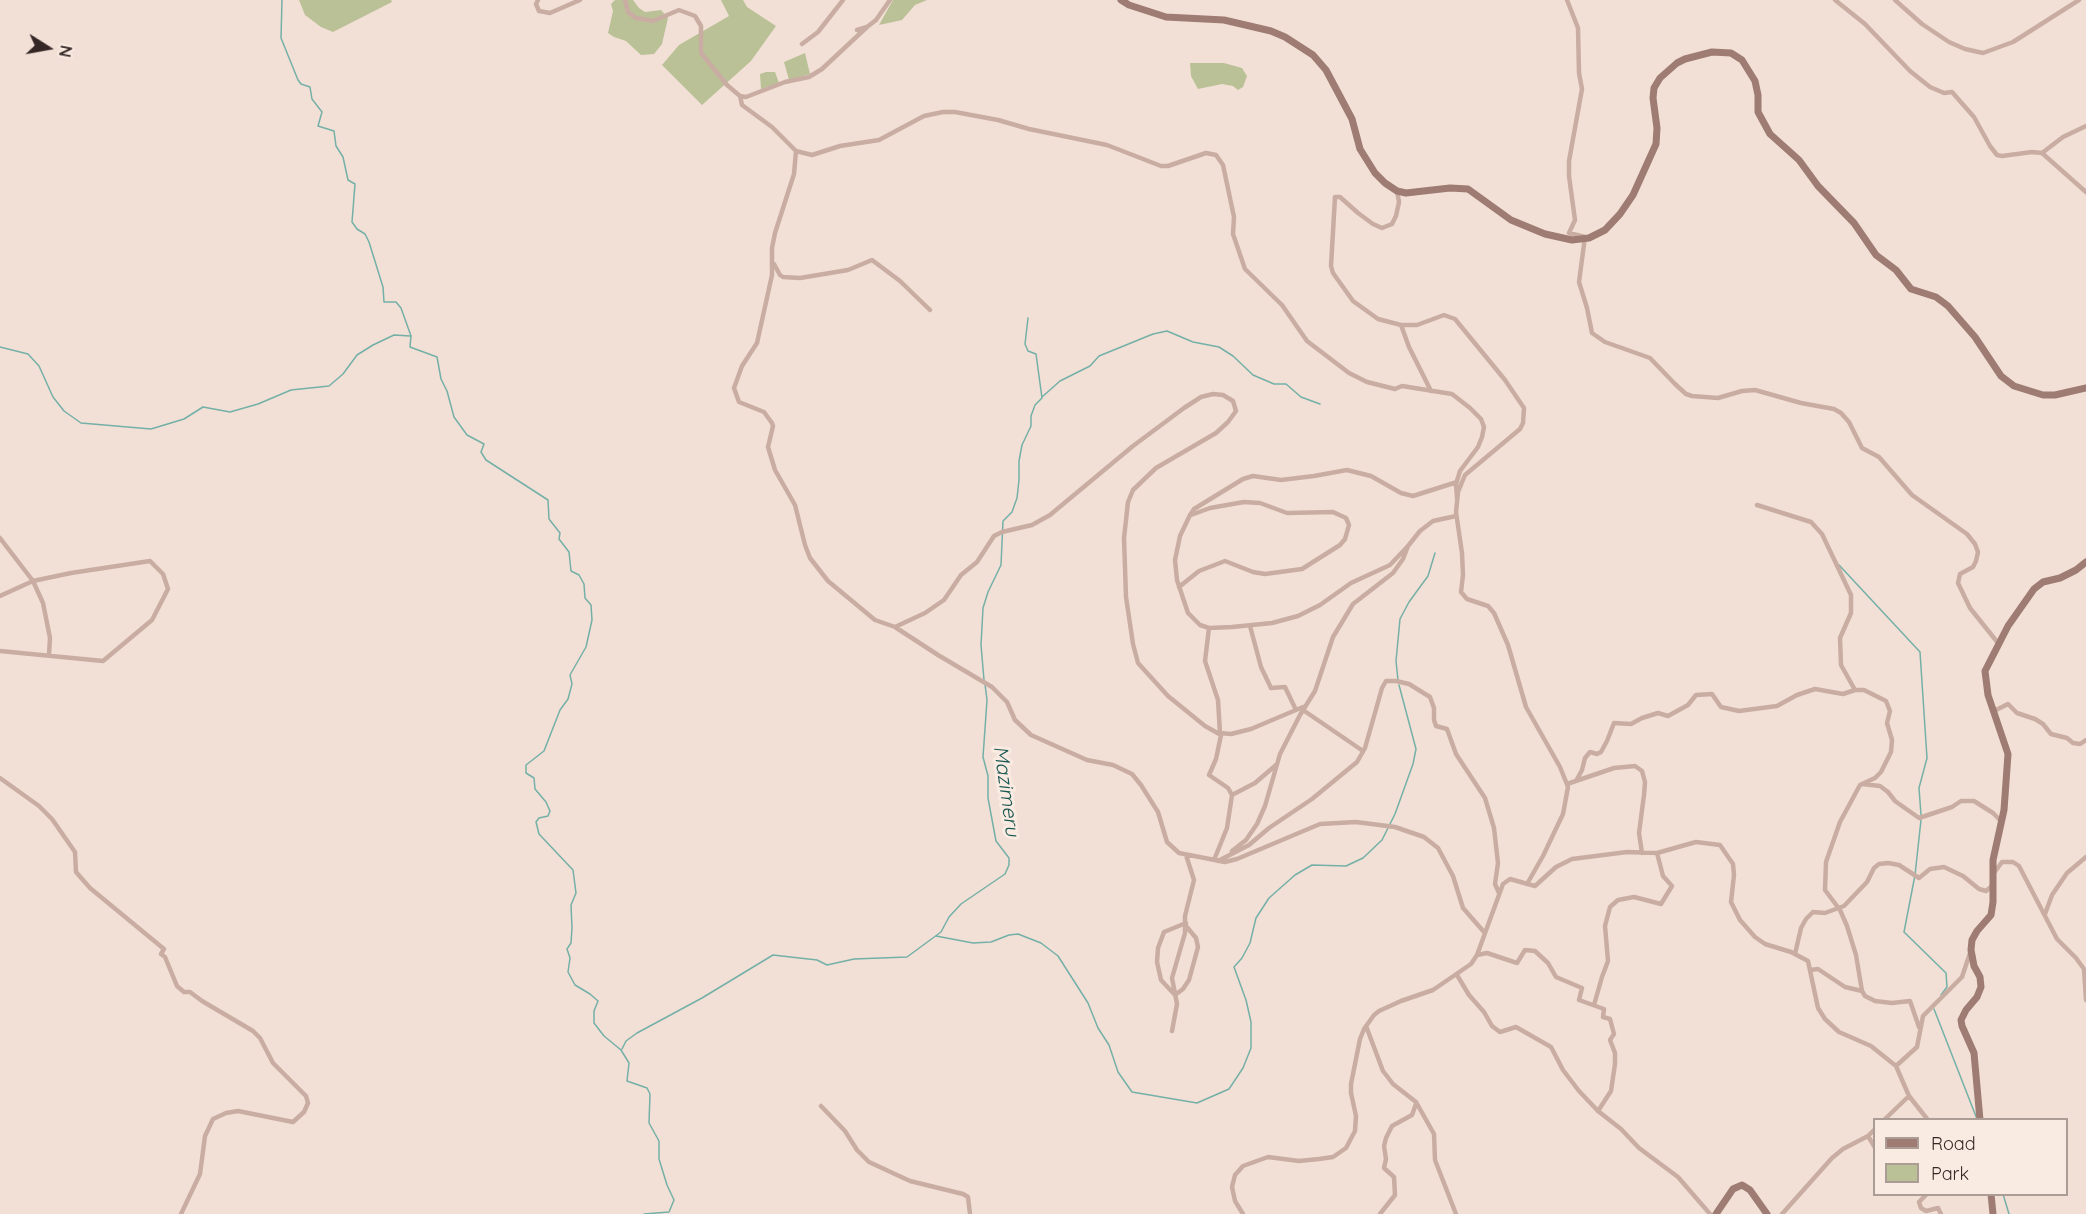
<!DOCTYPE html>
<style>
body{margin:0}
#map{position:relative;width:2086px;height:1214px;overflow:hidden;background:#f2e0d6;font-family:Quicksand,sans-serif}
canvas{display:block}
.legend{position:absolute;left:1873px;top:1118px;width:195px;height:78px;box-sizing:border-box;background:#faebe2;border:2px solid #ab9d96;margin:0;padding:8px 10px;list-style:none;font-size:18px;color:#342725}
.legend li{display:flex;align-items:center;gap:12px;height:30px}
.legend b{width:30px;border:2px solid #ab9d96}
.north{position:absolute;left:18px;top:18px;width:60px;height:60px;-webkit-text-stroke:4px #faebe2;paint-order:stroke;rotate:101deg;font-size:16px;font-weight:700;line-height:24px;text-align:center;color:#342725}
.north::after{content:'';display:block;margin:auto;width:21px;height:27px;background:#342725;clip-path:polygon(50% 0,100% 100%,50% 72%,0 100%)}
</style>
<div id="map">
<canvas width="2086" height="1214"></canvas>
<ul class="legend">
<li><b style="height:8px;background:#9e7b73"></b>Road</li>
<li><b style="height:16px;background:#bac196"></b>Park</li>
</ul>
<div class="north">N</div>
</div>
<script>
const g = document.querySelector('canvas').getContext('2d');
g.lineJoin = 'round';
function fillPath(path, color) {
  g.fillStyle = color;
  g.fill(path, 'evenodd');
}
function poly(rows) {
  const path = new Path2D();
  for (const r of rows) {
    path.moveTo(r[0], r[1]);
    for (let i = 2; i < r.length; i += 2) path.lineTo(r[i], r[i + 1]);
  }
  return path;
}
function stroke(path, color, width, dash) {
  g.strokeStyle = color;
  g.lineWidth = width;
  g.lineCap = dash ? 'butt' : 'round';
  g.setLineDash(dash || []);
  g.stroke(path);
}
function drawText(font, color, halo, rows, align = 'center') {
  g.font = font + ' Quicksand,sans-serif';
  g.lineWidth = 6;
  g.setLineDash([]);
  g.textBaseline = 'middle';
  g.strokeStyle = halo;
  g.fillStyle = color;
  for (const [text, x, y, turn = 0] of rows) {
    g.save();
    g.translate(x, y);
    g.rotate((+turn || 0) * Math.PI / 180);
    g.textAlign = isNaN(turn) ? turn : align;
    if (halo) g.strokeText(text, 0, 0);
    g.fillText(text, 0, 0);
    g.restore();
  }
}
const green = poly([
 [299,0,391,0,392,2,333,32,321,27,305,15],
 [615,0,633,0,639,8,645,12,661,10,668,18,662,44,654,54,641,55,626,41,614,37,608,33,613,11,611,4],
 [721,0,743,0,747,7,776,26,751,61,702,105,662,65,679,45,729,16],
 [893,0,927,0,915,5,902,20,879,25],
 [805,53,810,74,789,80,784,62],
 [1190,63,1224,63,1242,68,1247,76,1243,87,1238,90,1233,86,1222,84,1198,89,1191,76],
 [766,72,775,72,779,83,761,89,760,74]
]);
const stream = poly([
 [282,0,281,38,298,80,301,84,310,87,312,99,322,112,318,126,334,131,336,146,343,157,348,180,355,184,352,222,357,229,365,234,369,242,383,287,384,302,396,302,401,308,411,336,410,347,437,357,441,379,447,391,454,417,467,435,484,444,481,452,486,460,548,500,549,519,560,533,559,539,569,552,571,571,579,575,584,584,585,598,591,605,592,620,586,647,570,675,572,684,568,699,560,710,544,751,526,765,526,773,534,778,535,789,546,802,550,811,548,816,539,818,536,822,539,834,573,870,576,893,571,905,572,928,571,943,567,949,570,958,568,972,575,985,590,994,598,1001,594,1011,594,1023,604,1036,621,1050,629,1063,627,1081,647,1088,650,1094,649,1123,659,1141,659,1159,667,1185,674,1200,669,1212,644,1214],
 [0,347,28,354,39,366,53,397,64,411,81,423,151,429,184,419,203,407,230,412,258,404,291,390,329,386,343,374,357,355,373,345,394,335,410,336],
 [1042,397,1060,381,1090,366,1099,356,1153,334,1167,331,1193,342,1219,347,1233,356,1253,375,1274,384,1286,384,1301,397,1320,404],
 [1839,565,1920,652,1927,758,1919,788,1921,815],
 [984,680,981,645,983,608,988,592,1001,565,1003,521,1012,512,1017,498,1019,480,1019,461,1022,445,1031,426,1031,416,1035,405,1042,398,1036,354,1028,351,1025,344,1028,318],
 [1398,680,1396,661,1400,619,1409,602,1428,576,1435,553],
 [1921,820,1915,875,1904,932,1946,973,1947,987,1941,995],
 [936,936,973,943,991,942,1009,935,1018,934,1041,943,1058,956,1088,1003,1098,1028,1109,1045,1118,1072,1132,1092,1197,1103,1229,1089,1243,1068,1251,1048,1251,1022,1246,1000,1234,967,1242,958,1250,943,1256,918,1269,898,1295,875,1312,865,1346,866,1363,858,1382,840,1395,814,1413,764,1416,749,1399,685],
 [1934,1009,1977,1119],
 [622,1049,626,1041,637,1033,702,998,773,955,817,960,827,965,854,959,907,957,941,932,949,917,961,904,1005,874,1009,865,1009,858,996,841,988,798,988,776,983,757,987,700,985,684],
 [2003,1194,2009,1214]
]);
const street = poly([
 [538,0,536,4,539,11,550,13,580,0],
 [625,0,628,12,636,18,653,21,679,10,695,16,701,26,701,53,727,85,740,96,746,97,785,82,809,77,822,69,867,27],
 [1567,0,1578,28,1579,73,1582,89,1569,161,1569,176,1575,220,1569,233,1585,237,1579,282,1587,308,1592,333,1605,342,1650,358,1675,384,1686,394,1692,396,1718,398,1742,391,1755,390,1801,403,1834,409,1841,413,1849,422,1862,448,1879,457,1912,495,1967,534,1975,544,1978,552,1976,561,1973,567,1960,574,1958,583,1970,608,1998,643],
 [1835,0,1865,24,1910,71,1930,87,1944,93,1952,92,1974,117,1990,146,1997,155,2002,156,2032,152,2042,153,2086,192],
 [1895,0,1922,24,1949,42,1965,49,1983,53,2013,42,2079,0],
 [857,30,867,27,876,20,890,0],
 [802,44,818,32,843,0],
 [740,96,742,105,772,127,796,151,812,155,840,146,879,140,924,116,943,112,955,112,998,120,1029,129,1107,145,1161,166,1168,166,1206,153,1216,155,1223,165,1234,217,1233,234,1245,269,1282,305,1307,341,1349,373,1367,382,1395,389,1402,386,1452,394,1470,408,1481,419,1484,427,1482,437,1478,447,1460,471,1456,484,1457,498],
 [796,151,794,174,775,233,772,248,772,275,757,343,742,366,734,388,739,402,764,412,772,423,773,426,768,447,775,470,795,505,805,545,810,558,828,581,875,620,895,627,938,655,992,687,1007,702,1015,720,1031,735,1087,760,1113,765,1132,774,1141,785,1158,812,1167,842,1179,853,1225,862,1237,859,1320,824,1356,822,1395,827,1424,837,1438,848,1453,876,1463,908,1484,932],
 [2042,153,2063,137,2086,126],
 [1397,191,1399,202,1396,216,1392,224,1382,228,1373,224,1358,213,1340,197,1335,197,1331,266,1333,273,1353,301,1378,319,1401,325,1417,325,1444,315,1455,319,1505,380,1524,408,1523,423,1520,429,1465,475,1458,492,1456,512,1462,553,1463,575,1461,592,1467,599,1488,606,1494,613,1508,645,1526,707,1560,767,1568,787,1563,814,1543,856,1527,884],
 [774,264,780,275,783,277,800,278,848,270,872,260,900,281,930,310],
 [1401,325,1409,347,1431,391],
 [1757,505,1811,522,1822,534,1851,595,1851,613,1840,638,1841,665,1855,690,1864,690,1886,701,1890,711,1887,723,1892,740,1891,752,1881,772,1875,778,1860,785,1840,822,1826,862,1825,890,1840,910,1847,926,1856,955,1862,991],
 [0,538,33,581,43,603,50,638,49,655],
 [1408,546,1390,565,1351,583,1320,605,1298,616,1272,623,1232,627,1209,628,1200,625,1188,613,1177,580,1175,560,1180,536,1190,515,1194,509,1243,479,1253,476,1281,480,1314,476,1347,470,1371,476,1401,493,1413,496,1457,482],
 [1179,587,1199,571,1225,561,1253,572,1265,574,1302,569,1340,545,1345,539,1349,525,1346,518,1333,512,1287,513,1260,503,1244,502,1210,508,1191,515],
 [0,596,33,581,71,573,150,561,163,574,168,589,152,620,103,661,0,651],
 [1250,626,1261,667,1271,688,1285,687,1296,710],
 [895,627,925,613,944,600,961,575,977,562,994,536,1002,532,1032,525,1050,515,1133,446,1184,408,1201,397,1213,394,1223,395,1233,401,1236,411,1228,422,1216,433,1156,468,1133,490,1128,502,1124,538,1126,597,1133,644,1138,663,1168,696,1205,726,1221,735,1216,759,1209,775,1228,788,1232,795,1227,828,1214,860],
 [1209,628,1205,661,1218,700,1220,733,1231,734,1251,729,1303,707],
 [1303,710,1363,751],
 [1994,711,2008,704,2017,713,2035,719,2043,724,2051,734,2067,738,2073,743,2080,744,2086,740],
 [0,778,39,806,52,819,75,852,76,872,90,888,164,949,161,954,165,957,177,986,184,992,190,992,202,1001,253,1031,260,1038,273,1063,306,1096,308,1103,304,1112,293,1122,238,1111,226,1113,213,1119,205,1136,200,1174,181,1214],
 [1576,781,1582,770,1585,758,1590,752,1597,754,1601,752,1607,741,1614,723,1631,724,1642,718,1658,713,1668,716,1688,705,1696,695,1712,694,1721,707,1739,711,1777,706,1797,695,1815,689,1843,694,1855,690],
 [1567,784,1614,768,1635,766,1642,771,1645,782,1644,795,1639,833,1642,853],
 [1862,784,1880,786,1888,792,1895,801,1919,818,1952,807,1961,801,1974,801,1993,813,2001,821],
 [1232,795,1255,783,1276,765],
 [1232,851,1246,840,1257,824,1265,806,1280,754,1300,715,1315,691,1333,637,1353,604,1393,573,1403,559,1408,546,1420,531,1433,521,1456,516],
 [1218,861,1249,845,1269,828,1312,799,1357,762,1365,748,1382,688,1386,681,1396,681,1409,684,1430,697,1434,708,1434,720,1436,726,1447,729,1456,754,1485,798,1494,828,1498,863,1495,884,1499,893],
 [1994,873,2002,862,2013,862,2019,866,2057,939,2076,958,2084,969,2086,1000],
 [2045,914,2052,895,2067,873,2086,857],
 [1186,923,1164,932,1158,948,1157,962,1161,980,1175,995,1183,989,1189,980,1198,947,1196,938,1186,926],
 [1795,954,1801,928,1806,919,1813,912,1825,913,1844,906,1867,882,1874,868,1879,864,1888,863,1899,865,1919,878,1930,869,1944,867,1963,876,1979,889,1986,891,1992,886],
 [1477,955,1487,953,1517,963,1525,950,1535,951,1548,963,1556,977,1582,988,1579,1000,1604,1009,1603,1017,1610,1019,1614,1034,1610,1040,1615,1053,1615,1064,1611,1091,1598,1111],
 [1810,970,1818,969,1845,987,1862,991,1865,996,1875,1001,1892,1003,1910,1001,1919,1027],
 [1457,975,1469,995,1484,1012,1492,1026,1500,1032,1516,1027,1551,1047,1563,1070,1579,1091,1598,1111,1621,1129,1639,1148,1678,1177,1710,1214],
 [1594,1005,1602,977,1608,961,1605,926,1610,907,1618,900,1634,897,1661,904,1672,886,1663,876,1657,853],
 [1366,1026,1383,1071,1393,1084,1416,1102,1434,1134,1435,1160,1456,1214],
 [1172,1031,1177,1004,1172,978,1185,933,1185,916,1194,880,1186,855],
 [1896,1066,1909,1096,1928,1120],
 [821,1106,845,1131,857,1150,869,1162,910,1181,963,1194,968,1197,970,1214],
 [1884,1120,1909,1096],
 [1868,1136,1874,1146],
 [1927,1194,1919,1202,1921,1208,1926,1211,1938,1208,1941,1214],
 [1243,1214,1235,1201,1232,1187,1235,1175,1243,1166,1268,1157,1299,1161,1319,1159,1333,1157,1346,1148,1355,1131,1356,1116,1351,1093,1351,1084,1360,1039,1364,1029,1374,1015,1379,1011,1401,1001,1433,990,1471,964,1477,955,1503,884,1510,879,1535,886,1556,867,1572,859,1627,852,1657,853,1696,842,1720,845,1733,864,1734,875,1731,902,1740,920,1755,937,1765,944,1791,952,1808,961,1818,1008,1825,1019,1839,1032,1871,1046,1896,1066,1917,1047,1923,1016,1962,977,1970,953],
 [1380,1214,1395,1195,1394,1177,1384,1168,1386,1159,1384,1146,1386,1138,1392,1126,1412,1115,1416,1104],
 [1782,1214,1832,1158,1843,1149,1868,1136,1874,1130]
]);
const secondary = poly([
 [1121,0,1129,5,1166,17,1224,20,1271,31,1285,37,1313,55,1326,70,1352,119,1360,149,1375,173,1385,183,1397,191,1406,193,1450,188,1468,189,1511,220,1545,234,1572,240,1589,238,1605,230,1620,214,1633,195,1656,144,1657,128,1653,98,1654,88,1660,78,1677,63,1685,59,1712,52,1731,53,1742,60,1755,81,1758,95,1758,112,1770,134,1799,160,1818,186,1854,223,1876,255,1896,270,1911,289,1936,297,1948,306,1975,337,2001,376,2014,386,2043,395,2055,395,2086,388],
 [1980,1120,1974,1053,1962,1026,1961,1020,1966,1010,1977,997,1981,987,1980,977,1974,966,1971,950,1972,940,1977,931,1991,915,1993,902,1993,860,2004,810,2008,754,1988,695,1985,671,2008,626,2034,589,2043,582,2060,578,2076,570,2086,562],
 [1991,1194,1993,1214],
 [1716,1214,1733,1189,1742,1185,1750,1190,1767,1214]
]);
const waterNames = [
 ["Mazimeru",1006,791,82]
];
fillPath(green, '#bac196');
stroke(stream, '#74b0a7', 1.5);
stroke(street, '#caada2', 4.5);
stroke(secondary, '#9e7b73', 7);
drawText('italic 20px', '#195750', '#faebe2', waterNames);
</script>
